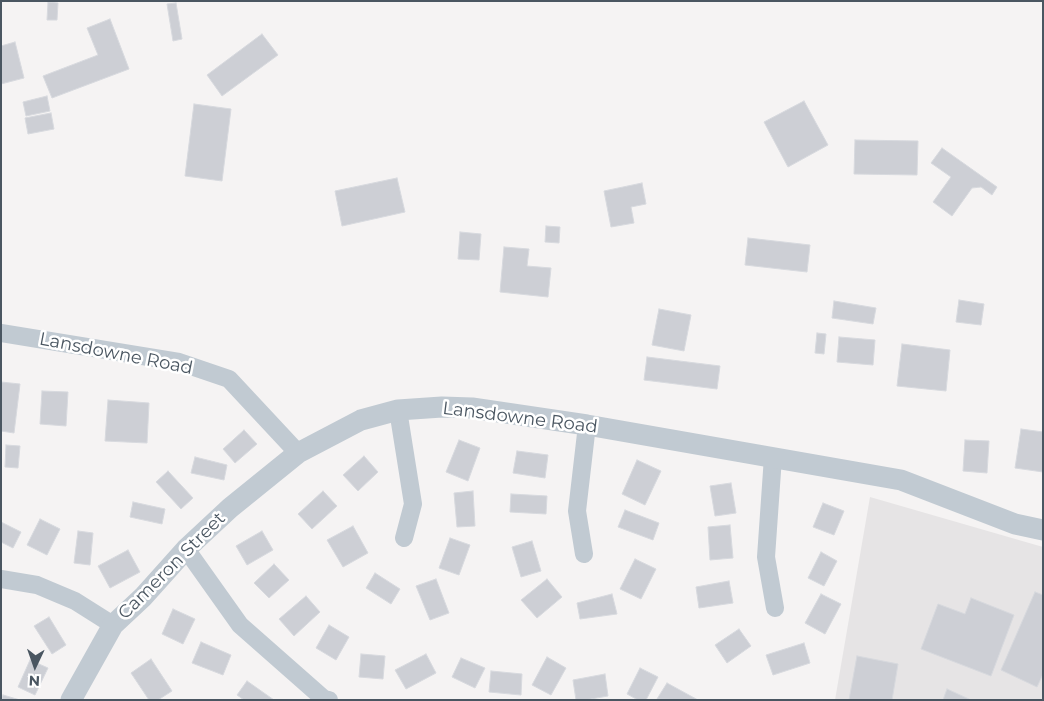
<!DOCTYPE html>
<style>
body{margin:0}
#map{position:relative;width:1044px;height:701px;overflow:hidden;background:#f5f3f3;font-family:Montserrat,sans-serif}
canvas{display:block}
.frame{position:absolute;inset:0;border:2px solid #4a5661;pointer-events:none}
.north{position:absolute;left:10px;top:641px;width:50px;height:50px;-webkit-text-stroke:4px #fff;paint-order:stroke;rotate:183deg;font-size:14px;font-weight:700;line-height:20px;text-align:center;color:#4a5661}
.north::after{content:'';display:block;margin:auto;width:18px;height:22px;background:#4a5661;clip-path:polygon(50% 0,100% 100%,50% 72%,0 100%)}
</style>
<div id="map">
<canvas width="1044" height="701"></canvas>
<div class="frame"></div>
<div class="north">N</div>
</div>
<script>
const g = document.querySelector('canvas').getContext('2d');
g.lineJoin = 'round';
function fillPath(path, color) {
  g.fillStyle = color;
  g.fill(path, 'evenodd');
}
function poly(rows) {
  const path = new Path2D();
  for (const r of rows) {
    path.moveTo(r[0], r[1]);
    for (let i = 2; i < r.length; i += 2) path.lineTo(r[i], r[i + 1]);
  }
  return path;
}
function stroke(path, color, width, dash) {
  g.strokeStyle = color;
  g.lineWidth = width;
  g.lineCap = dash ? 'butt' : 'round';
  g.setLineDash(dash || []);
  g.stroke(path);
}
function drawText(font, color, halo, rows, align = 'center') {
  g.font = font + ' Montserrat,sans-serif';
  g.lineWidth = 5;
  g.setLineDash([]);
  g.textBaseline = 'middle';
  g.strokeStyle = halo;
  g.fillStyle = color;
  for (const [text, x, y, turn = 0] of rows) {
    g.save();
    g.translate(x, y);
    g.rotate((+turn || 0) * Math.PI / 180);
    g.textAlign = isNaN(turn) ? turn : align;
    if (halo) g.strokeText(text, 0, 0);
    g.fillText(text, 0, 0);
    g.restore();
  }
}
const education = poly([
 [870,497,1043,547,1043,700,835,700]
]);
const building = poly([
 [48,2,58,3,57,20,47,20,48,2],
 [176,3,182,39,173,41,167,4,176,3],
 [110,19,129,69,52,98,43,76,98,55,87,28,110,19],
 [262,34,278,55,222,96,207,75,262,34],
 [15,42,24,78,1,84,1,46,15,42],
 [47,96,50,111,26,116,23,102,47,96],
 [804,101,828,145,788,167,764,122,804,101],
 [194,104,231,109,222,181,185,176,194,104],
 [51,113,54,129,28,134,25,118,51,113],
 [855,140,918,141,917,175,854,174,855,140],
 [942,148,997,187,992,195,981,187,972,188,952,216,933,202,951,177,931,163,942,148],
 [397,178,405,212,342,226,335,191,397,178],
 [642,183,646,204,631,207,634,223,611,227,604,191,642,183],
 [546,226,560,227,559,243,545,242,546,226],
 [460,232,481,234,479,260,458,259,460,232],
 [748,238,810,245,807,272,745,265,748,238],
 [504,247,529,249,527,266,551,268,548,297,500,292,504,247],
 [959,300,984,304,981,325,956,322,959,300],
 [834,301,876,308,873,324,832,318,834,301],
 [659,309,691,315,684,351,652,345,659,309],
 [817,333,826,334,824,354,815,353,817,333],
 [839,337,875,340,873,365,837,362,839,337],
 [902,344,950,350,946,391,897,386,902,344],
 [647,357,720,366,717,389,644,380,647,357],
 [1,382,20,384,14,433,1,431,1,382],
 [42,391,68,392,66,426,40,424,42,391],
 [108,400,149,403,147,443,105,441,108,400],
 [1021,429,1043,432,1043,472,1015,468,1021,429],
 [244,430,257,444,235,463,223,449,244,430],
 [459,440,480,448,468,481,446,472,459,440],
 [965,440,989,441,987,473,963,471,965,440],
 [6,445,20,446,18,468,5,467,6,445],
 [517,451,548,455,545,478,513,473,517,451],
 [364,456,378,472,358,491,343,475,364,456],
 [195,457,227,465,224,480,191,473,195,457],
 [637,460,661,471,645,505,622,494,637,460],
 [168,471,193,498,181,509,156,482,168,471],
 [731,483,736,513,715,516,710,486,731,483],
 [323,491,337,506,312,529,298,514,323,491],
 [473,491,475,526,457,527,454,493,473,491],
 [511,494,547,496,546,514,510,512,511,494],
 [133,502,165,509,162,524,130,517,133,502],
 [823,503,844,511,834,535,813,527,823,503],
 [625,510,659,523,653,540,618,527,625,510],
 [40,519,60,529,47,555,27,545,40,519],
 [1,522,21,532,13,548,1,542,1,522],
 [730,525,733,558,710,560,708,527,730,525],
 [353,526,368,553,343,567,327,540,353,526],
 [78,531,93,533,90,565,74,563,78,531],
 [262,531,273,550,247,565,236,546,262,531],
 [450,538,470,545,459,575,439,568,450,538],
 [532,541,541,571,521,577,512,547,532,541],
 [128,550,140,572,110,588,98,566,128,550],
 [821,552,837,561,824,586,808,578,821,552],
 [635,559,656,569,641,599,620,589,635,559],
 [274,564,289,580,269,598,254,583,274,564],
 [375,573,400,589,391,604,366,588,375,573],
 [436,579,449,613,430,620,416,586,436,579],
 [547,579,562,597,537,618,521,600,547,579],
 [729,581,733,603,699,608,696,587,729,581],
 [1035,592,1043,595,1043,674,1037,687,1001,670,1035,592],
 [612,594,617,614,580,619,577,603,612,594],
 [821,594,841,604,825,634,805,623,821,594],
 [306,596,320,612,294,636,279,619,306,596],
 [971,598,1014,615,991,676,921,649,938,604,965,614,971,598],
 [173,609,195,619,183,644,162,634,173,609],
 [49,617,66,645,52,654,34,626,49,617],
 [329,625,349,637,336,660,316,648,329,625],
 [739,629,751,646,727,663,715,645,739,629],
 [201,642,231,655,223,675,192,663,201,642],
 [804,643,810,663,773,675,766,655,804,643],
 [361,654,385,656,383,679,359,677,361,654],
 [426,654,436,673,406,689,395,670,426,654],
 [857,656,898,664,892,700,849,700,857,656],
 [547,657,566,668,551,695,532,685,547,657],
 [461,658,485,668,475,688,452,677,461,658],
 [151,659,172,691,158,700,149,700,131,673,151,659],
 [30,660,48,668,35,695,18,687,30,660],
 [640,668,658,677,646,700,638,700,627,694,640,668],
 [491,671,522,674,521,695,489,692,491,671],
 [605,674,608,696,585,700,576,700,573,680,605,674],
 [247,681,274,700,244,700,237,695,247,681],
 [667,683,698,700,657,699,667,683],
 [947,689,971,700,943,700,947,689],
 [3,695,20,700,2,700,3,695]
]);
const minor = poly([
 [1,333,179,362,229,379,298,453],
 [398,410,413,504,404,538],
 [773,457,766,557,775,608],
 [186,549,240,625,324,699,329,700],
 [584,554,577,511,587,425],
 [1,579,37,585,75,601,113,625]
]);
const tertiary = poly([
 [71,700,113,625,143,597,186,549,230,508,298,453,361,420,398,410,442,407,472,408,587,425,901,480,1015,524,1043,530]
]);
const streetNames = [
 ["Lansdowne Road",116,354,11],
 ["Lansdowne Road",520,418,7],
 ["Cameron Street",172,566,-45]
];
fillPath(education, '#e6e4e5');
fillPath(building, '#cdcfd5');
stroke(building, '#d7d9de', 1);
stroke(minor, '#c1cad2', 18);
stroke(tertiary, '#c1cad2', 21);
drawText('18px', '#4a5661', '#fff', streetNames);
</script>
